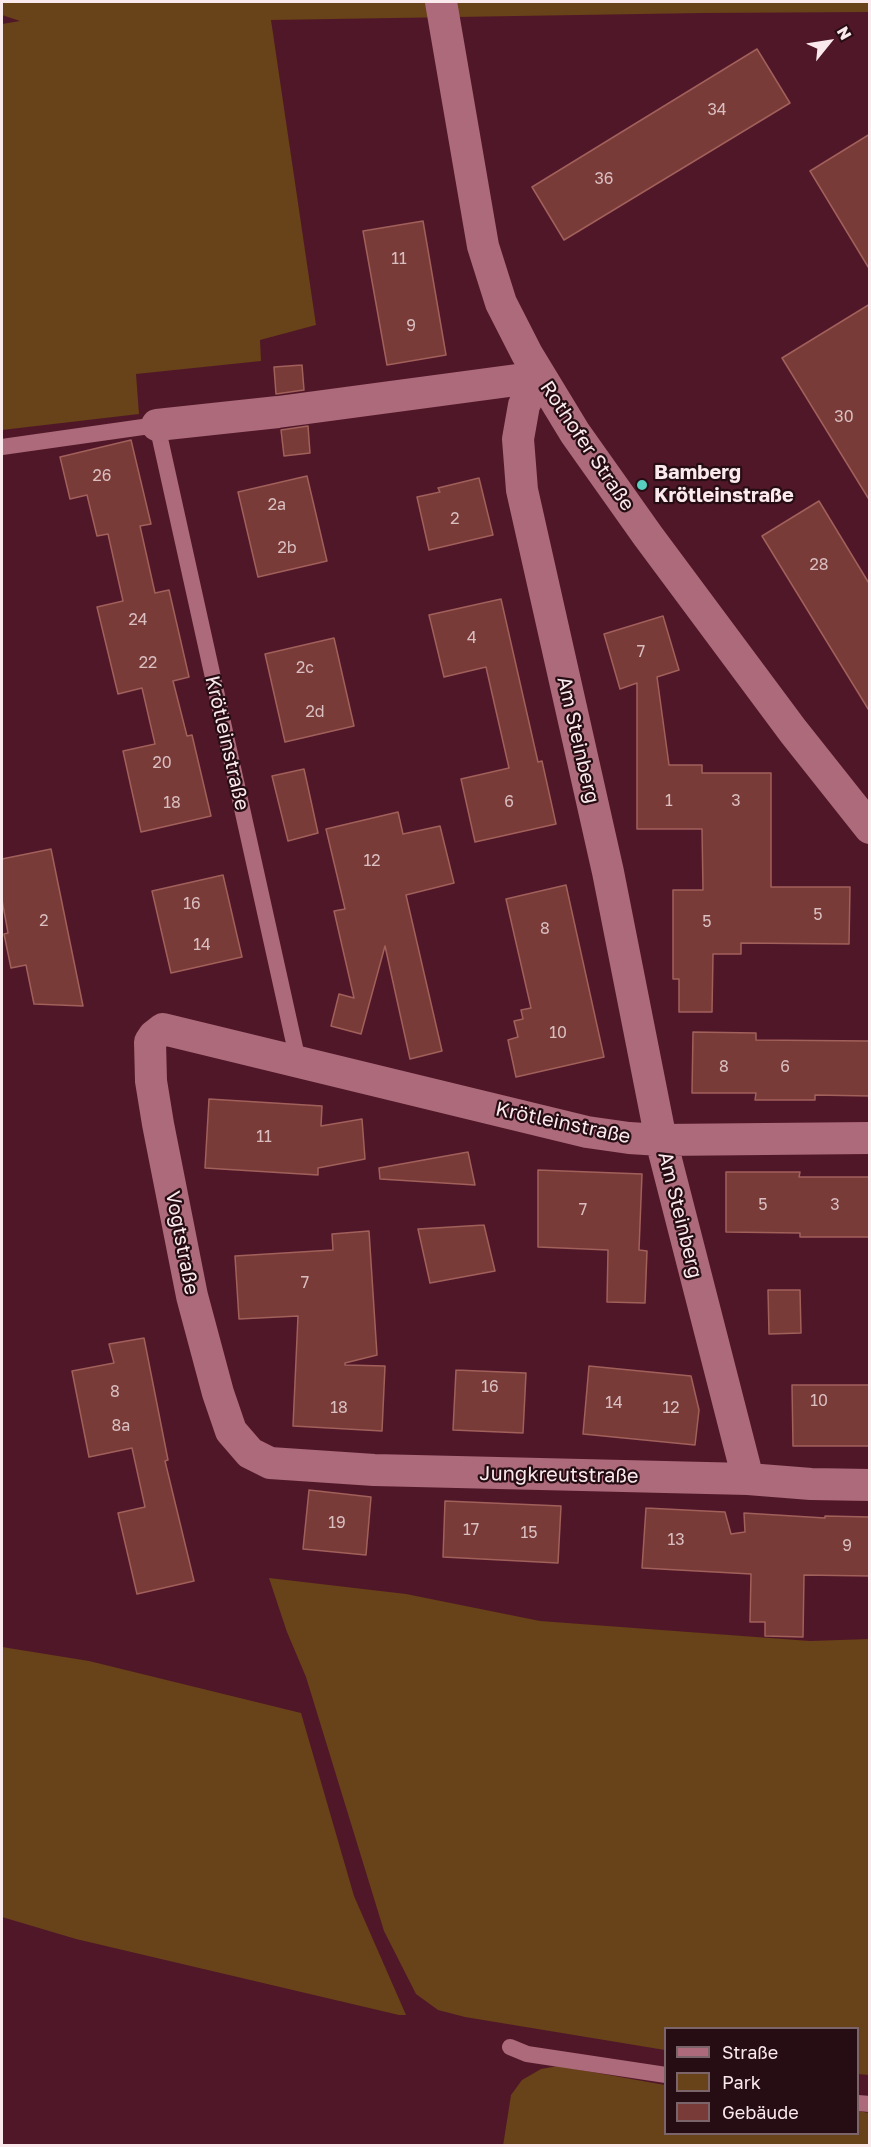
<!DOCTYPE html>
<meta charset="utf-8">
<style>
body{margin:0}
#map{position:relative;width:871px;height:2147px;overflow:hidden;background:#501729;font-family:"Golos Text",sans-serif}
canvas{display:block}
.frame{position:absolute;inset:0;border:3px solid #faeaed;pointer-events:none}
.legend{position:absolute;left:664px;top:2027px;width:195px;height:108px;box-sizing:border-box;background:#260d14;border:2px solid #7b656b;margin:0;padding:8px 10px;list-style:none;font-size:18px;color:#faeaed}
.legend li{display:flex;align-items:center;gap:12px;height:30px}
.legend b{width:30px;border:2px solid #7b656b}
.north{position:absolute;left:799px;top:12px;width:60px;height:60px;-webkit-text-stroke:4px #260d14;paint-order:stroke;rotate:60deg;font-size:16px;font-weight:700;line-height:24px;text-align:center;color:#faeaed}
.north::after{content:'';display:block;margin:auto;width:21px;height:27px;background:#faeaed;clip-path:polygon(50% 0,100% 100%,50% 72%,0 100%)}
</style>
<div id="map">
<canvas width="871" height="2147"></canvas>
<div class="frame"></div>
<ul class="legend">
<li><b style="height:8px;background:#ac6a7a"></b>Straße</li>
<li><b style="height:16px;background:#684218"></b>Park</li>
<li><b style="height:16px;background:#783b38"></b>Gebäude</li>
</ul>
<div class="north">N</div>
</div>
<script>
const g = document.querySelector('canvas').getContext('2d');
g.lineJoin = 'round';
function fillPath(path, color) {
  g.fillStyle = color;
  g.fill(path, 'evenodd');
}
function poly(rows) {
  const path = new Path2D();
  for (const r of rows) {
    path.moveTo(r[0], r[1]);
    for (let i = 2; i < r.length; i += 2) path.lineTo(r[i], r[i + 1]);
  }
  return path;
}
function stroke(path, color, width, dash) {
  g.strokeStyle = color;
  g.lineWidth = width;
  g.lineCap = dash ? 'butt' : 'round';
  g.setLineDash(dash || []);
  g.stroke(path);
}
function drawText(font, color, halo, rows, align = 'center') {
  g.font = font + ' "Golos Text",sans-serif';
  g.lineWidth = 4.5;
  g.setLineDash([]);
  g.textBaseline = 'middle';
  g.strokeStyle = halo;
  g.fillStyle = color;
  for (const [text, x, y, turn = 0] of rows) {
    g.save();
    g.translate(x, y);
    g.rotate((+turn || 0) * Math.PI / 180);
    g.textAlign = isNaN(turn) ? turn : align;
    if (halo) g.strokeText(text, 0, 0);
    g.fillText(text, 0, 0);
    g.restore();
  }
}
const green = poly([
 [2,2,870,2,869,12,702,13,271,20,316,325,260,340,261,361,136,374,139,414,2,430,2,24,20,21,2,15],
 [269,1578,406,1594,540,1621,810,1641,869,1639,869,2075,858,2074,858,2028,666,2028,665,2050,465,2017,438,2010,416,1994,384,1931,306,1677,287,1632],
 [2,1647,89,1661,301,1713,354,1896,406,2015,399,2015,76,1939,2,1917],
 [558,2066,665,2085,666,2134,858,2134,858,2111,869,2113,869,2145,503,2146,511,2095,522,2080,541,2069]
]);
const building = poly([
 [757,49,790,103,564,240,532,187,757,49],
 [870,134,870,270,810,171,870,134],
 [423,221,446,355,387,365,363,231,423,221],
 [870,304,870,501,782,358,870,304],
 [302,365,304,390,276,394,274,367,302,365],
 [308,426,310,453,284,456,281,430,308,426],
 [131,440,151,524,140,526,155,593,169,590,189,677,173,681,187,736,192,735,211,816,141,832,123,751,155,744,142,688,118,694,97,607,123,601,108,534,97,536,87,495,70,499,60,457,131,440],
 [307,476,327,561,258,577,238,492,307,476],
 [479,478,493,535,429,550,417,497,440,492,438,488,479,478],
 [819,501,870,585,870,712,762,536,819,501],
 [501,599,538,762,542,761,556,824,475,842,461,779,509,768,486,667,444,677,429,615,501,599],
 [663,616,679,670,657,677,669,765,702,765,702,773,771,773,771,887,850,887,849,944,741,943,741,954,713,954,712,1012,679,1012,679,979,673,979,673,890,703,890,702,829,637,829,637,683,620,689,604,634,663,616],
 [334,638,354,726,285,742,265,654,334,638],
 [304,769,318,833,288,841,272,776,304,769],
 [398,812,403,834,440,826,454,883,406,895,442,1051,410,1059,385,946,361,1034,331,1026,339,994,354,998,334,911,345,909,326,829,398,812],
 [51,849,83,1006,34,1004,26,965,11,968,4,934,8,933,2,900,2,859,51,849],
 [223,875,242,957,171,973,152,891,223,875],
 [566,885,604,1057,516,1077,508,1040,518,1037,514,1021,523,1019,521,1010,531,1008,506,899,566,885],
 [693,1032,756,1033,756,1040,870,1041,870,1096,815,1095,815,1100,755,1100,756,1093,692,1093,693,1032],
 [209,1099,322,1106,321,1126,362,1119,365,1159,318,1168,318,1175,205,1168,209,1099],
 [468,1152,475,1185,380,1179,379,1168,468,1152],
 [538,1170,642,1174,639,1250,647,1251,645,1303,607,1302,608,1250,538,1247,538,1170],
 [726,1172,800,1172,799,1177,870,1177,870,1237,800,1237,800,1233,726,1232,726,1172],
 [484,1225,495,1271,430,1283,418,1229,484,1225],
 [369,1231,377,1355,345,1363,345,1365,385,1366,382,1431,293,1426,298,1316,239,1319,235,1256,333,1250,332,1234,369,1231],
 [768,1290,800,1290,801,1333,769,1334,768,1290],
 [144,1338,168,1460,165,1461,194,1581,137,1594,118,1513,145,1507,132,1448,89,1457,72,1371,114,1363,109,1344,144,1338],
 [589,1366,691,1376,699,1410,695,1445,583,1434,589,1366],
 [456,1370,526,1373,523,1433,453,1430,456,1370],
 [792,1385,870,1385,870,1446,793,1446,792,1385],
 [309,1490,371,1497,366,1555,303,1549,309,1490],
 [445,1501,561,1506,558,1563,443,1557,445,1501],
 [646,1508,725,1512,731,1534,745,1532,744,1513,825,1518,825,1516,870,1517,870,1576,804,1575,803,1637,765,1636,765,1622,750,1622,751,1574,642,1568,646,1508]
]);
const lane = poly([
 [2,447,157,425,298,1061],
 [510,2047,527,2054,666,2075],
 [858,2103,870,2104]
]);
const street = poly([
 [441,2,483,246,501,303,527,354,575,433,648,536,793,731,870,828],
 [539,377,524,405,518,439,522,490,608,872,661,1140,748,1479],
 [157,425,278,412,539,377],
 [870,1138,661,1140,629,1138,587,1132,163,1029,154,1036,150,1042,151,1081,158,1124,192,1296,218,1393,231,1431,250,1453,270,1463,374,1470,748,1479,811,1484,870,1485]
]);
const markers = [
 [642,485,6,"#58cec0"]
];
const numberNames = [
 ["34",717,110],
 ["36",604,179],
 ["11",399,259],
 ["9",411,326],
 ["30",844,417],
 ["26",102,476],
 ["2a",277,505],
 ["2",455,519],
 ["2b",287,548],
 ["28",819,565],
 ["24",138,620],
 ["4",472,638],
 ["7",641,652],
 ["22",148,663],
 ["2c",305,668],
 ["2d",315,712],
 ["20",162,763],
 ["1",669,801],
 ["3",736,801],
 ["6",509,802],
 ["18",172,803],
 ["12",372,861],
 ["16",192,904],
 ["5",818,915],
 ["2",44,921],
 ["5",707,922],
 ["8",545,929],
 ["14",202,945],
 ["10",558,1033],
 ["8",724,1067],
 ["6",785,1067],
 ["11",264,1137],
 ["5",763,1205],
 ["3",835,1205],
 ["7",583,1210],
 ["7",305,1283],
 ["16",490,1387],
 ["8",115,1392],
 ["10",819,1401],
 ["14",614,1403],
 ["18",339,1408],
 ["12",671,1408],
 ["8a",121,1426],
 ["19",337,1523],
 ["17",471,1530],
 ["15",529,1533],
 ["13",676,1540],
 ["9",847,1546]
];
const streetNames = [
 ["Rothofer Straße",587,446,56],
 ["Am Steinberg",578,740,77],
 ["Krötleinstraße",227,743,77],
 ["Krötleinstraße",563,1123,12],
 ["Am Steinberg",680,1215,76],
 ["Vogtstraße",182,1243,79],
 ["Jungkreutstraße",559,1475,1]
];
const poiNames = [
 ["Bamberg",654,473],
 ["Krötleinstraße",654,496]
];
fillPath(green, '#684218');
fillPath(building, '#783b38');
stroke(building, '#a2605b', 1.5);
stroke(lane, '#ac6a7a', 16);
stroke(street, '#ac6a7a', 32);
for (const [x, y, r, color] of markers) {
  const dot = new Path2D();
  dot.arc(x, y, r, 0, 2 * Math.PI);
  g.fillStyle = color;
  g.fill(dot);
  stroke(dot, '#260d14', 2);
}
drawText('16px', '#dabec0', null, numberNames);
drawText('20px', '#faeaed', '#260d14', streetNames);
drawText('bold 20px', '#faeaed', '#260d14', poiNames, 'left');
</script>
